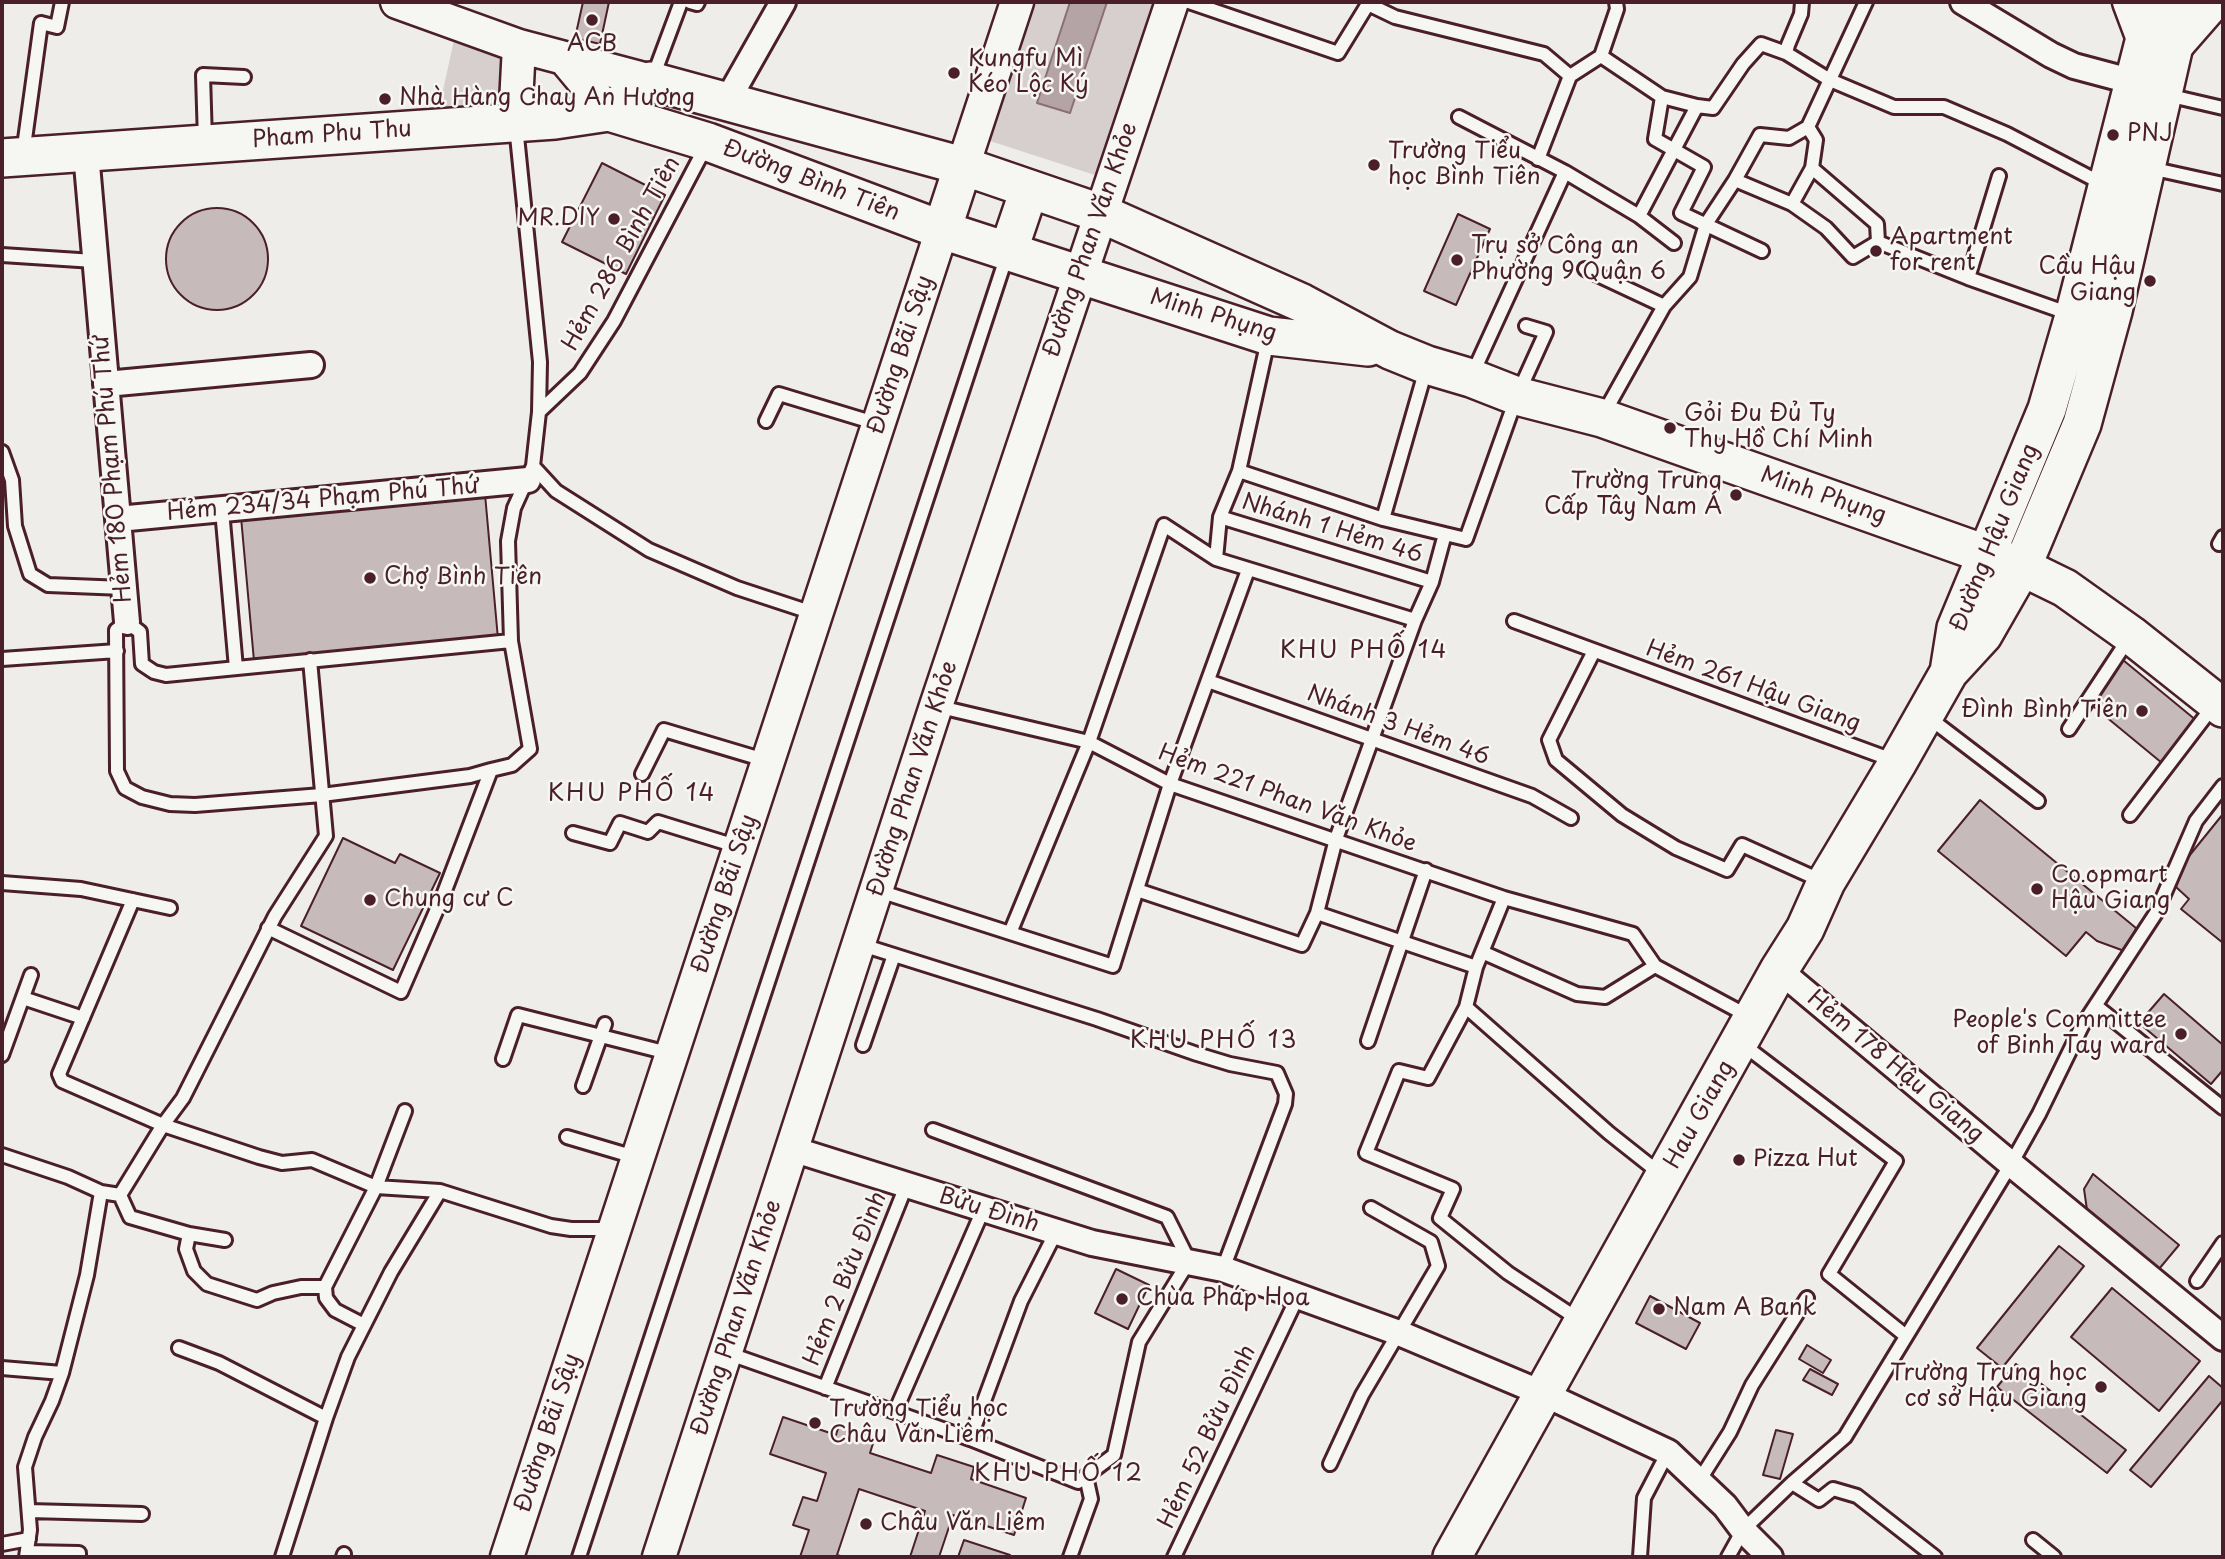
<!DOCTYPE html>
<meta charset="utf-8">
<style>
body{margin:0}
#map{position:relative;width:2225px;height:1559px;overflow:hidden;background:#efedea;font-family:"Playpen Sans",sans-serif}
canvas{display:block}
.frame{position:absolute;inset:0;border:4px solid #4a1f2b;pointer-events:none}
</style>
<div id="map">
<canvas width="2225" height="1559"></canvas>
<div class="frame"></div>
</div>
<script>
const g = document.querySelector('canvas').getContext('2d');
g.lineJoin = 'round';
function fillPath(path, color) {
  g.fillStyle = color;
  g.fill(path, 'evenodd');
}
function poly(rows) {
  const path = new Path2D();
  for (const r of rows) {
    if (r.length === 3) {
      path.moveTo(r[0] + r[2], r[1]);
      path.arc(r[0], r[1], r[2], 0, 2 * Math.PI);
      continue;
    }
    path.moveTo(r[0], r[1]);
    for (let i = 2; i < r.length; i += 2) path.lineTo(r[i], r[i + 1]);
  }
  return path;
}
function stroke(path, color, width, dash) {
  g.strokeStyle = color;
  g.lineWidth = width;
  g.lineCap = dash ? 'butt' : 'round';
  g.setLineDash(dash || []);
  g.stroke(path);
}
function drawText(font, color, halo, rows, align = 'center') {
  g.font = font + ' "Playpen Sans",sans-serif';
  g.lineWidth = 5;
  g.setLineDash([]);
  g.textBaseline = 'middle';
  g.strokeStyle = halo;
  g.fillStyle = color;
  for (const [text, x, y, turn = 0] of rows) {
    g.save();
    g.translate(x, y);
    g.rotate((+turn || 0) * Math.PI / 180);
    g.textAlign = isNaN(turn) ? turn : align;
    if (halo) g.strokeText(text, 0, 0);
    g.fillText(text, 0, 0);
    g.restore();
  }
}
const green = poly([
 [1032,2,1159,2,1101,177,987,140],
 [454,40,505,54,507,102,499,110,438,113]
]);
const water = poly([
 [1070,2,1107,2,1070,113,1037,103,1070,2]
]);
const building = poly([
 [583,2,609,2,600,44,575,38,583,2],
 [602,163,665,195,626,274,562,242,602,163],
 [217,259,51],
 [1458,214,1490,229,1456,305,1424,291,1458,214],
 [485,494,498,639,254,661,241,517,485,494],
 [2123,660,2197,721,2162,763,2088,702,2123,660],
 [1980,800,2136,928,2127,952,2097,941,2086,932,2066,956,1938,851,1980,800],
 [2223,814,2223,943,2181,909,2189,899,2176,887,2185,861,2223,814],
 [343,838,395,863,400,854,440,873,393,970,301,926,343,838],
 [2164,994,2223,1045,2223,1070,2211,1084,2139,1023,2164,994],
 [2093,1174,2179,1245,2159,1269,2087,1210,2084,1189,2093,1174],
 [2059,1246,2084,1266,2002,1368,1977,1348,2059,1246],
 [1116,1269,1149,1285,1128,1329,1095,1313,1116,1269],
 [2112,1288,2200,1361,2159,1411,2071,1337,2112,1288],
 [1650,1296,1700,1323,1686,1349,1636,1323,1650,1296],
 [1807,1345,1831,1360,1823,1373,1799,1359,1807,1345],
 [2016,1364,2126,1450,2107,1473,1997,1387,2016,1364],
 [1810,1369,1838,1384,1832,1395,1803,1380,1810,1369],
 [2209,1376,2223,1388,2223,1400,2151,1487,2130,1470,2209,1376],
 [783,1417,836,1435,839,1425,875,1437,870,1453,931,1473,937,1455,974,1467,971,1479,1026,1498,1014,1535,953,1515,939,1557,910,1557,925,1511,859,1489,837,1555,844,1557,800,1557,809,1530,793,1525,803,1497,817,1501,826,1473,770,1454,783,1417],
 [1776,1430,1793,1434,1780,1479,1763,1475,1776,1430],
 [964,1540,1010,1555,1009,1557,958,1557,964,1540]
]);
const service = poly([
 [690,2,697,4,698,2],
 [1189,2,1338,53,1368,4,1395,17,1544,54,1570,76],
 [1802,2,1801,14,1788,45,1786,53,1830,80,1894,107,1944,107,2007,134,2103,184],
 [1601,56,1662,97,1697,106],
 [653,77,681,2],
 [2167,95,2223,108],
 [1662,97,1655,139,1704,167,1681,213,1762,251],
 [1459,117,1565,172,1639,216,1674,243],
 [205,140,203,75,244,77],
 [23,154,41,23,57,27,62,2],
 [1538,159,1570,76,1601,56,1617,9,1616,2],
 [1812,168,1877,224,1878,242],
 [2150,168,2223,184],
 [1735,180,1792,204,1826,228,1853,257,1878,242,1968,278,2073,315],
 [1792,204,1812,168,1816,140,1808,127],
 [1639,216,1697,106,1713,108,1743,64,1761,44,1786,53],
 [2,255,94,261],
 [1585,269,1664,306],
 [1968,278,1999,176],
 [1472,375,1565,172],
 [539,412,580,373,614,321,706,146],
 [1603,415,1664,306,1690,277,1706,224,1735,180,1760,135,1789,138,1808,127,1866,2],
 [766,421,779,394,878,424],
 [2,452,12,480,15,526,30,574,48,585,124,588],
 [533,466,556,491,649,550,737,588,816,614],
 [1239,471,1383,519,1445,534],
 [222,510,236,668],
 [1220,517,1432,582],
 [1383,519,1426,369],
 [2219,544,2223,537],
 [1216,559,1415,620],
 [1514,621,1895,761],
 [1594,651,1549,740,1556,760,1622,815,1676,848,1727,870,1742,845,1822,881],
 [2,659,117,651],
 [1208,681,1532,796,1571,818],
 [936,706,1089,742,1170,784,1504,898,1633,934,1655,966,1750,1017],
 [1928,717,2038,801],
 [2069,729,2129,638],
 [491,770,470,776,322,795,195,805,170,804,142,797,125,788,117,771,116,630,127,622,140,632,142,664,154,672,166,675,511,641],
 [642,774,664,730,768,761],
 [2130,815,2214,705],
 [573,833,610,843,620,823,648,832,658,822,739,847],
 [2,883,81,889,170,908],
 [876,890,1113,966,1170,784,1248,570],
 [1137,890,1302,945,1317,913,1336,839,1415,620,1432,582,1445,534,1466,539,1517,396,1546,332,1526,326],
 [1504,898,1476,967,1466,1007,1609,1133,1662,1175],
 [133,900,59,1074,62,1081,163,1125,259,1157,282,1163,312,1160,376,1187,440,1191,551,1226,571,1229,614,1229],
 [1317,913,1476,967],
 [268,928,401,992,444,893,491,770,512,765,530,749,511,641,508,541,514,508,533,466,539,412,540,362,516,126],
 [1010,933,1089,742,1164,525,1216,559,1220,517,1239,471,1268,340],
 [859,944,1097,1019,1197,1054,1230,1064,1277,1073,1286,1094,1285,1104,1223,1269],
 [1482,952,1577,994,1605,997,1655,966],
 [23,998,83,1018],
 [2096,1006,2223,1108],
 [1466,1007,1428,1078,1399,1071,1366,1153,1453,1189,1440,1218,1508,1273,1581,1321],
 [1368,1041,1426,870],
 [1741,1043,1896,1161,1829,1274,1906,1336],
 [863,1045,894,955],
 [2,1055,31,975],
 [503,1059,518,1015,672,1054],
 [583,1086,605,1024],
 [933,1130,1167,1217,1189,1261,1139,1342,1114,1455,1078,1482,970,1439],
 [567,1137,638,1158],
 [2,1155,68,1177,101,1192,120,1195,130,1217,189,1234,225,1240],
 [120,1195,163,1125,183,1098,275,916,326,836,310,660],
 [189,1234,186,1249,194,1271,207,1284,257,1300,273,1293,301,1287,325,1287,326,1298,335,1310,364,1325],
 [2197,1281,2223,1243],
 [325,1287,376,1187,405,1111],
 [179,1348,219,1363,326,1418],
 [727,1353,895,1412,983,1210],
 [2,1368,62,1373],
 [825,1388,906,1186],
 [895,1412,970,1439,1021,1301,1056,1232],
 [1330,1464,1362,1395,1438,1266,1431,1242,1371,1208],
 [1699,1481,1730,1432,1752,1385,1807,1298],
 [1792,1483,1819,1500,1833,1489,1857,1496,1935,1557],
 [29,1511,142,1514],
 [2033,1540,2054,1557],
 [2,1544,29,1539],
 [27,1552,79,1553,79,1557],
 [26,1557,30,1530,25,1467,35,1437,52,1401,62,1373,87,1275,101,1192],
 [282,1557,326,1418,348,1357,391,1272,440,1191],
 [343,1557,344,1554],
 [579,1557,1007,255],
 [1070,1557,1091,1499,1086,1476],
 [1174,1557,1298,1296],
 [1640,1557,1644,1498,1668,1452],
 [1728,1557,1743,1530,1792,1483,1845,1437,2011,1164,2039,1114,2082,1026,2156,913,2196,821,2223,786]
]);
const minor = poly([
 [1963,2,2051,55,2074,66,2134,82],
 [727,101,783,2],
 [86,153,127,622],
 [106,384,311,365],
 [118,519,528,480],
 [1779,970,2011,1164,2223,1338],
 [792,1149,1092,1243,1223,1269,1399,1333,1544,1394,1668,1452,1725,1506,1743,1530,1770,1557]
]);
const tertiary = poly([
 [397,2,519,46,651,81],
 [2129,2,2144,42],
 [2174,49,2215,2],
 [564,58,609,112],
 [515,122,519,46],
 [963,166,1017,2],
 [507,1557,942,230],
 [659,1557,936,706,1172,2]
]);
const secondary = poly([
 [609,112,708,142,942,230,1269,336,1368,347],
 [2,158,555,120,609,112,651,81,963,166,1100,213,1302,303,1390,350,1427,365,1471,378,1517,396,1602,418,2022,567,2065,588,2131,635,2223,708],
 [942,230,963,166],
 [1008,252,1029,190],
 [1949,672,1956,628,2047,409,2074,316,2144,42,2152,2],
 [1452,1557,1779,970,1805,929,1826,882,1898,762,1949,672,1983,635,2022,567,2082,424,2113,311,2184,2]
]);
const markers = [
 [592,20,7,"#4a1f2b"],
 [954,73,7,"#4a1f2b"],
 [385,99,7,"#4a1f2b"],
 [2113,135,7,"#4a1f2b"],
 [1374,165,7,"#4a1f2b"],
 [614,219,7,"#4a1f2b"],
 [1876,251,7,"#4a1f2b"],
 [1457,260,7,"#4a1f2b"],
 [2150,281,7,"#4a1f2b"],
 [1670,428,7,"#4a1f2b"],
 [1736,495,7,"#4a1f2b"],
 [370,578,7,"#4a1f2b"],
 [2142,711,7,"#4a1f2b"],
 [2037,889,7,"#4a1f2b"],
 [370,900,7,"#4a1f2b"],
 [2181,1034,7,"#4a1f2b"],
 [1739,1160,7,"#4a1f2b"],
 [1122,1299,7,"#4a1f2b"],
 [1659,1309,7,"#4a1f2b"],
 [2101,1387,7,"#4a1f2b"],
 [815,1423,7,"#4a1f2b"],
 [866,1524,7,"#4a1f2b"]
];
const poiNames = [
 ["ACB",592,45,"center"],
 ["Kungfu Mì",968,60],
 ["Kéo Lộc Ký",968,86],
 ["Nhà Hàng Chay An Hương",399,99],
 ["PNJ",2127,135],
 ["Trường Tiểu",1388,152],
 ["học Bình Tiên",1388,178],
 ["MR.DIY",600,219,"right"],
 ["Apartment",1890,238],
 ["for rent",1890,264],
 ["Trụ sở Công an",1471,247],
 ["Phường 9 Quận 6",1471,273],
 ["Cầu Hậu",2136,268,"right"],
 ["Giang",2136,294,"right"],
 ["Gỏi Đu Đủ Ty",1684,415],
 ["Thy Hồ Chí Minh",1684,441],
 ["Trường Trung",1722,482,"right"],
 ["Cấp Tây Nam Á",1722,508,"right"],
 ["Chợ Bình Tiên",384,578],
 ["Đình Bình Tiên",2128,711,"right"],
 ["Co.opmart",2051,876],
 ["Hậu Giang",2051,902],
 ["Chung cư C",384,900],
 ["People's Committee",2167,1021,"right"],
 ["of Binh Tay ward",2167,1047,"right"],
 ["Pizza Hut",1753,1160],
 ["Chùa Pháp Hoa",1136,1299],
 ["Nam A Bank",1673,1309],
 ["Trường Trung học",2087,1374,"right"],
 ["cơ sở Hậu Giang",2087,1400,"right"],
 ["Trường Tiểu học",829,1410],
 ["Châu Văn Liêm",829,1436],
 ["Châu Văn Liêm",880,1524]
];
const streetNames = [
 ["Pham Phu Thu",332,135,-4],
 ["Đường Bình Tiên",811,181,21],
 ["Đường Phan Văn Khỏe",1091,240,-71],
 ["Hẻm 286 Bình Tiên",622,254,-61],
 ["Minh Phụng",1213,316,17],
 ["Đường Bãi Sậy",901,355,-72],
 ["Hẻm 180 Phạm Phú Thứ",113,469,-95],
 ["Minh Phụng",1823,496,19],
 ["Hẻm 234/34 Phạm Phú Thứ",323,500,-5],
 ["Nhánh 1 Hẻm 46",1332,529,17],
 ["Đường Hậu Giang",1995,538,-68],
 ["Hẻm 261 Hậu Giang",1753,687,20],
 ["Nhánh 3 Hẻm 46",1398,726,20],
 ["Đường Phan Văn Khỏe",913,779,-72],
 ["Hẻm 221 Phan Văn Khỏe",1287,799,20],
 ["Đường Bãi Sậy",725,894,-72],
 ["Hẻm 178 Hậu Giang",1895,1067,40],
 ["Hau Giang",1700,1115,-61],
 ["Bửu Đình",989,1211,17],
 ["Hẻm 2 Bửu Đình",846,1279,-68],
 ["Đường Phan Văn Khỏe",737,1318,-72],
 ["Đường Bãi Sậy",548,1433,-72],
 ["Hẻm 52 Bửu Đình",1208,1437,-65]
];
const neighbourhoodNames = [
 ["KHU PHỐ 14",1364,651],
 ["KHU PHỐ 14",632,794],
 ["KHU PHỐ 13",1214,1041],
 ["KHU PHỐ 12",1059,1474]
];
fillPath(green, '#d7cfce');
fillPath(water, '#b4a4a5');
stroke(water, '#8a6f74', 2);
fillPath(building, '#c6babb');
stroke(building, '#4a1f2b', 2);
stroke(service, '#4a1f2b', 18);
stroke(minor, '#4a1f2b', 30);
stroke(tertiary, '#4a1f2b', 37);
stroke(secondary, '#4a1f2b', 42);
stroke(service, '#f6f6f2', 12);
stroke(minor, '#f6f6f2', 24);
stroke(tertiary, '#f6f6f2', 32);
stroke(secondary, '#f6f6f2', 37);
for (const [x, y, r, color] of markers) {
  const dot = new Path2D();
  dot.arc(x, y, r, 0, 2 * Math.PI);
  g.fillStyle = color;
  g.fill(dot);
  stroke(dot, '#f6f6f2', 2.5);
}
drawText('23px', '#4a1f2b', '#f6f6f2', poiNames, 'left');
drawText('23px', '#4a1f2b', '#f6f6f2', streetNames);
g.letterSpacing = '2px';
drawText('24px', '#4a1f2b', '#f6f6f2', neighbourhoodNames);
g.letterSpacing = '0px';
</script>
